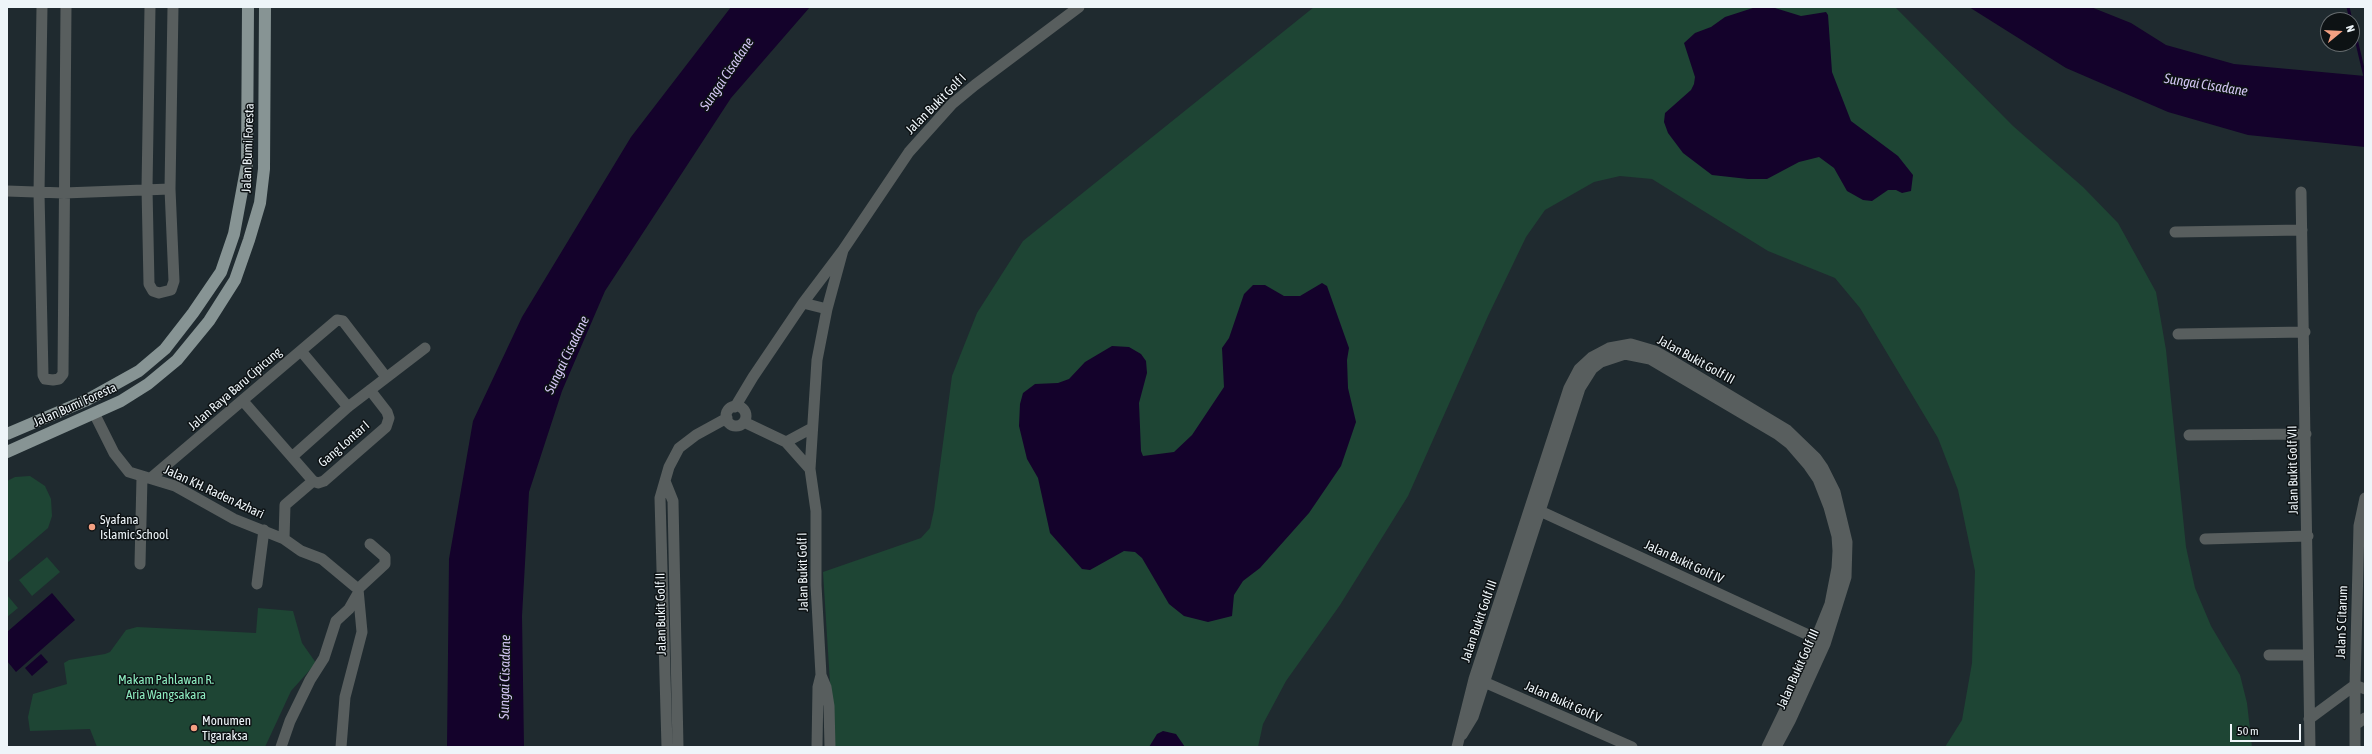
<!DOCTYPE html>
<style>
body{margin:0}
#map{position:relative;width:2372px;height:754px;overflow:hidden;background:#1f2a2f;font-family:"Asap Condensed",sans-serif}
canvas{display:block}
.frame{position:absolute;inset:0;border:8px solid #eef5f9;pointer-events:none}
.north{position:absolute;left:2320px;top:12px;width:40px;height:40px;box-sizing:border-box;background:#0d1214;border:1px solid #676d70;border-radius:50%;rotate:72deg;font-size:11px;font-weight:700;line-height:16px;text-align:center;color:#eef5f9}
.north::after{content:'';display:block;margin:auto;width:14px;height:18px;background:#f3a082;clip-path:polygon(50% 0,100% 100%,50% 72%,0 100%)}
.scale{position:absolute;left:2230px;top:724px;width:71px;height:18px;box-sizing:border-box;border:2px solid #eef5f9;border-top:0;padding-left:5px;font-size:12px;line-height:14px;white-space:nowrap;color:#eef5f9;-webkit-text-stroke:3px #0d1214;paint-order:stroke}
</style>
<div id="map">
<canvas width="2372" height="754"></canvas>
<div class="frame"></div>
<div class="north">N</div>
<div class="scale">50 m</div>
</div>
<script>
const g = document.querySelector('canvas').getContext('2d');
g.lineJoin = 'round';
function fillPath(path, color) {
  g.fillStyle = color;
  g.fill(path, 'evenodd');
}
function poly(rows) {
  const path = new Path2D();
  for (const r of rows) {
    if (r.length === 3) {
      path.moveTo(r[0] + r[2], r[1]);
      path.arc(r[0], r[1], r[2], 0, 2 * Math.PI);
      continue;
    }
    path.moveTo(r[0], r[1]);
    for (let i = 2; i < r.length; i += 2) path.lineTo(r[i], r[i + 1]);
  }
  return path;
}
function stroke(path, color, width, dash) {
  g.strokeStyle = color;
  g.lineWidth = width;
  g.lineCap = dash ? 'butt' : 'round';
  g.setLineDash(dash || []);
  g.stroke(path);
}
function drawText(font, color, halo, rows, align = 'center') {
  g.font = font + ' "Asap Condensed",sans-serif';
  g.lineWidth = 3;
  g.setLineDash([]);
  g.textBaseline = 'middle';
  g.strokeStyle = halo;
  g.fillStyle = color;
  for (const [text, x, y, turn = 0] of rows) {
    g.save();
    g.translate(x, y);
    g.rotate((+turn || 0) * Math.PI / 180);
    g.textAlign = isNaN(turn) ? turn : align;
    if (halo) g.strokeText(text, 0, 0);
    g.fillText(text, 0, 0);
    g.restore();
  }
}
const green = poly([
 [1314,7,1895,7,2013,126,2083,187,2118,223,2156,292,2166,350,2186,547,2195,588,2211,626,2240,675,2247,703,2252,747,1945,747,1962,720,1972,663,1975,571,1958,490,1938,438,1860,308,1835,278,1768,251,1652,179,1620,176,1594,182,1545,210,1526,237,1488,316,1408,496,1340,605,1286,681,1263,724,1258,747,834,747,823,572,921,538,930,528,934,510,952,376,977,313,1023,241],
 [30,476,45,486,51,499,52,516,48,528,7,563,7,481,15,477],
 [47,557,60,572,32,596,19,580],
 [7,595,18,608,7,617],
 [258,608,293,611,302,643,316,663,291,691,265,747,97,747,90,729,30,731,28,717,33,694,67,684,64,663,69,660,105,654,110,652,126,630,137,627,256,633]
]);
const water = poly([
 [731,7,810,7,731,98,605,291,562,391,529,492,522,616,524,747,447,747,449,559,473,421,522,317,631,137],
 [1756,7,1775,8,1801,16,1826,12,1828,15,1832,72,1851,121,1898,156,1913,175,1911,191,1902,193,1896,190,1888,190,1872,201,1863,200,1847,191,1834,168,1819,157,1799,162,1767,179,1748,179,1712,175,1683,153,1668,133,1664,122,1665,113,1691,90,1694,84,1695,77,1684,43,1695,33,1711,27,1725,17],
 [1969,7,2091,7,2131,23,2166,45,2234,64,2365,76,2365,147,2248,135,2168,112,2066,68],
 [1322,283,1327,286,1349,348,1347,360,1348,388,1356,422,1341,466,1309,513,1260,568,1243,581,1234,595,1232,616,1208,622,1184,616,1169,604,1142,558,1135,552,1124,551,1090,570,1082,569,1050,533,1038,478,1027,459,1019,426,1020,404,1023,393,1035,384,1058,383,1069,379,1085,362,1112,346,1129,347,1141,354,1146,361,1147,373,1139,403,1141,451,1143,456,1174,452,1192,435,1224,387,1222,348,1229,338,1244,294,1253,285,1265,285,1284,296,1300,296],
 [52,593,75,620,16,672,7,661,7,632],
 [41,654,48,662,32,676,25,668],
 [1163,731,1176,734,1185,747,1149,747,1157,734]
]);
const stream = poly([
 [2348,7,2351,20],
 [2352,22,2365,77]
]);
const minor = poly([
 [42,7,39,193,43,375,45,379,53,380,59,379,63,374,66,7],
 [150,7,147,188,149,284,153,291,159,293,171,290,174,281,170,189,173,7],
 [7,191,64,193,170,189],
 [2301,192,2310,747],
 [2175,232,2302,230],
 [843,250,909,152,952,104,975,85,1079,7],
 [803,303,827,309],
 [2178,334,2305,332],
 [301,351,348,407],
 [243,401,313,481,318,483,324,481,386,427,389,418,387,412,370,390],
 [736,416,10],
 [735,407,753,377,803,303,843,250,827,309,817,360,810,469,816,511,816,585,821,675,826,687,829,706,830,747],
 [94,413,114,453,129,472,175,486,234,519,284,539,301,551,322,559,358,589,362,632,345,697,341,747],
 [744,422,786,442,810,469],
 [2189,435,2306,434],
 [786,442,812,428],
 [293,456,348,407,425,348],
 [151,478,337,320,343,321,386,377],
 [665,481,673,501,678,747],
 [1540,511,1817,639],
 [284,539,285,505,313,481],
 [2205,539,2308,536],
 [140,564,142,477],
 [257,584,264,530],
 [358,589,385,564,385,557,370,544],
 [2269,655,2308,655],
 [1484,682,1632,747],
 [2309,719,2355,685,2365,689],
 [2355,725,2365,718],
 [1462,735,1473,717,1580,388,1592,369,1601,362,1625,354,1650,359,1777,434,1790,444,1809,466,1818,479,1829,507,1837,536,1838,551,1837,568,1830,604,1798,683,1767,747],
 [281,747,290,721,310,680,324,658,336,621,349,609,357,595],
 [667,747,660,498,669,467,679,448,696,435,727,418],
 [817,747,818,687,821,675],
 [1457,747,1474,679,1569,388,1579,369,1592,357,1609,348,1631,344,1655,351,1669,359,1787,430,1816,458,1823,468,1835,492,1847,542,1846,577,1825,644,1790,721,1776,747],
 [2355,747,2355,685,2359,526,2365,498]
]);
const major = poly([
 [7,434,87,400,139,371,165,349,193,313,221,272,234,234,247,164,248,7],
 [7,452,121,401,148,384,177,360,209,321,235,280,249,240,260,203,264,169,265,7]
]);
const markers = [
 [92,527,4,"#f3a082"],
 [194,728,4,"#f3a082"]
];
const streetNames = [
 ["Jalan Bukit Golf I",936,104,-45],
 ["Jalan Bumi Foresta",248,148,-88],
 ["Jalan Bukit Golf III",1696,360,29],
 ["Jalan Raya Baru Cipicung",235,389,-41],
 ["Jalan Bumi Foresta",75,405,-24],
 ["Gang Lontar I",344,444,-41],
 ["Jalan Bukit Golf VII",2293,470,-91],
 ["Jalan KH. Raden Azhari",214,492,25],
 ["Jalan Bukit Golf IV",1684,562,25],
 ["Jalan Bukit Golf I",803,572,-91],
 ["Jalan Bukit Golf II",661,614,-91],
 ["Jalan Bukit Golf III",1479,621,-71],
 ["Jalan S Citarum",2342,622,-88],
 ["Jalan Bukit Golf III",1798,669,-66],
 ["Jalan Bukit Golf V",1563,702,24]
];
const poiNames = [
 ["Syafana",100,520],
 ["Islamic School",100,535],
 ["Monumen",202,721],
 ["Tigaraksa",202,736]
];
const parkNames = [
 ["Makam Pahlawan R.",166,680],
 ["Aria Wangsakara",166,695]
];
const waterNames = [
 ["Sungai Cisadane",727,74,-56],
 ["Sungai Cisadane",2206,85,9],
 ["Sungai Cisadane",567,355,-64],
 ["Sungai Cisadane",505,677,-89]
];
fillPath(green, '#1e4534');
fillPath(water, '#14022b');
stroke(stream, '#14022b', 3);
stroke(minor, '#585e5e', 11);
stroke(major, '#879494', 12);
for (const [x, y, r, color] of markers) {
  const dot = new Path2D();
  dot.arc(x, y, r, 0, 2 * Math.PI);
  g.fillStyle = color;
  g.fill(dot);
  stroke(dot, '#0d1214', 1.5);
}
drawText('13px', '#eef5f9', '#0d1214', streetNames);
drawText('13px', '#eef5f9', '#0d1214', poiNames, 'left');
drawText('13px', '#8dedc0', '#0d1214', parkNames);
drawText('italic 14px', '#d2c4f3', '#0d1214', waterNames);
</script>
